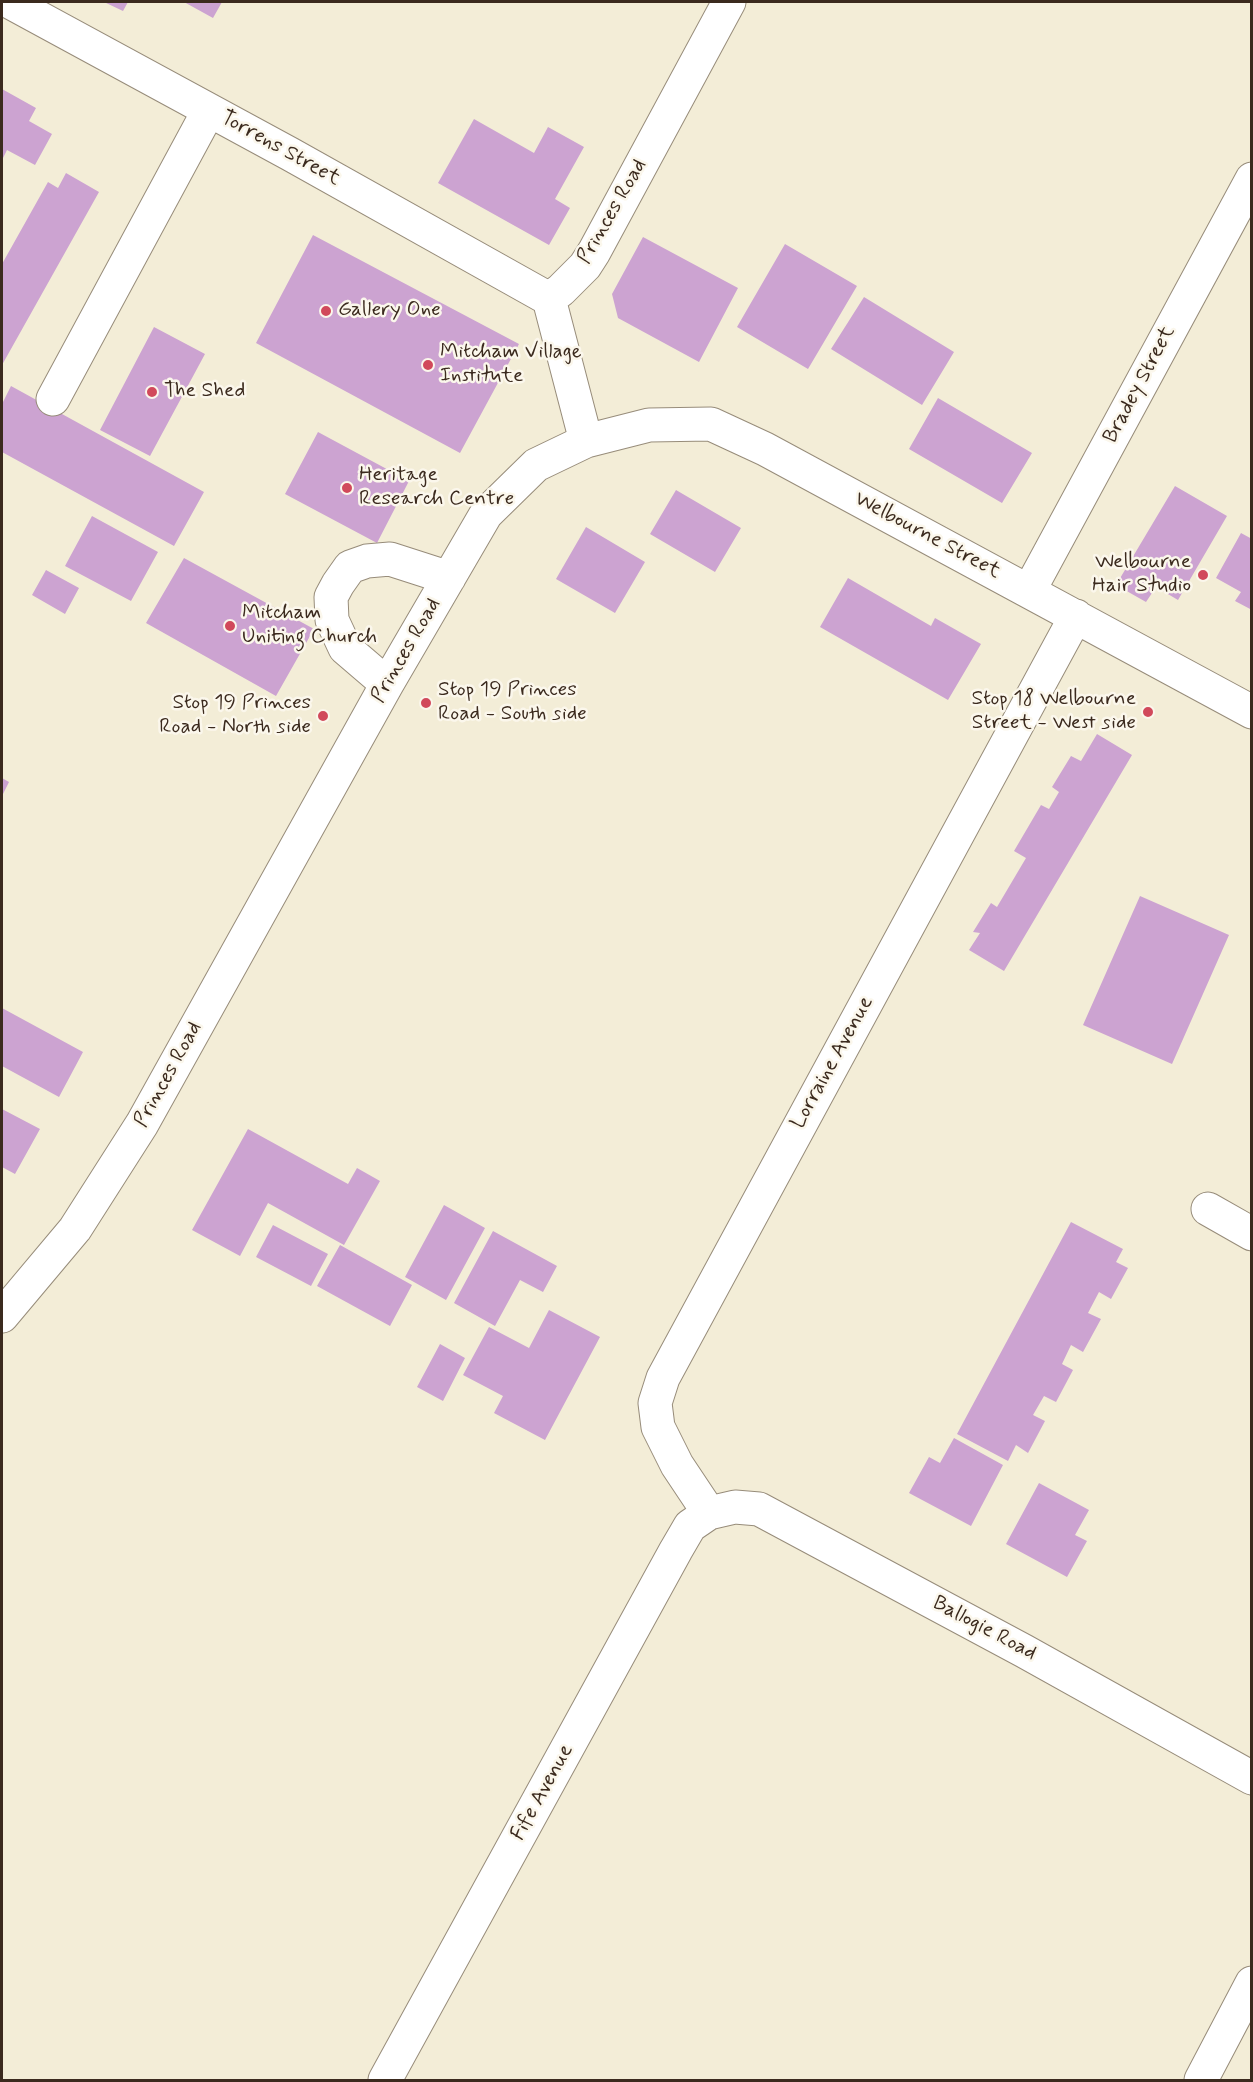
<!DOCTYPE html>
<style>
body{margin:0}
#map{position:relative;width:1253px;height:2082px;overflow:hidden;background:#f3edd7;font-family:Mynerve,sans-serif}
canvas{display:block}
.frame{position:absolute;inset:0;border:3px solid #3b2a1e;pointer-events:none}
</style>
<div id="map">
<canvas width="1253" height="2082"></canvas>
<div class="frame"></div>
</div>
<script>
const g = document.querySelector('canvas').getContext('2d');
g.lineJoin = 'round';
function fillPath(path, color) {
  g.fillStyle = color;
  g.fill(path, 'evenodd');
}
function poly(rows) {
  const path = new Path2D();
  for (const r of rows) {
    path.moveTo(r[0], r[1]);
    for (let i = 2; i < r.length; i += 2) path.lineTo(r[i], r[i + 1]);
  }
  return path;
}
function stroke(path, color, width, dash) {
  g.strokeStyle = color;
  g.lineWidth = width;
  g.lineCap = dash ? 'butt' : 'round';
  g.setLineDash(dash || []);
  g.stroke(path);
}
function drawText(font, color, halo, rows, align = 'center') {
  g.font = font + ' Mynerve,sans-serif';
  g.lineWidth = 5;
  g.setLineDash([]);
  g.textBaseline = 'middle';
  g.strokeStyle = halo;
  g.fillStyle = color;
  for (const [text, x, y, turn = 0] of rows) {
    g.save();
    g.translate(x, y);
    g.rotate((+turn || 0) * Math.PI / 180);
    g.textAlign = isNaN(turn) ? turn : align;
    if (halo) g.strokeText(text, 0, 0);
    g.fillText(text, 0, 0);
    g.restore();
  }
}
const building = poly([
 [104,2,128,2,123,11],
 [184,2,222,2,213,18],
 [2,89,36,108,29,121,52,134,35,165,7,150,2,160],
 [474,119,534,153,548,127,584,147,555,199,570,208,549,245,438,183],
 [66,173,99,192,2,365,2,264,48,182,58,188],
 [313,235,519,344,460,453,256,343],
 [643,237,738,288,699,362,618,318,612,294],
 [785,244,857,286,808,369,737,327],
 [864,297,954,352,922,405,831,349],
 [154,327,205,354,150,456,100,430],
 [11,386,204,492,174,546,2,452,2,404],
 [938,398,1032,453,1002,503,909,449],
 [318,432,409,481,377,543,285,494],
 [1175,486,1227,516,1178,600,1156,587,1146,602,1116,585],
 [676,490,741,528,715,572,650,534],
 [92,516,158,552,131,601,65,566],
 [586,527,645,562,615,613,556,579],
 [1241,533,1252,539,1252,610,1235,601,1241,592,1216,578],
 [184,558,314,629,276,696,146,623],
 [46,570,79,588,65,614,32,595],
 [848,578,931,626,935,618,981,644,948,700,820,627],
 [1097,734,1132,755,1004,971,969,950,980,933,973,932,991,903,997,907,1026,858,1014,851,1041,805,1049,809,1059,792,1052,787,1071,756,1081,761],
 [2,778,9,782,2,796],
 [1140,896,1229,935,1172,1064,1083,1025],
 [2,1008,83,1052,59,1097,2,1066],
 [2,1109,40,1129,15,1174,2,1167],
 [248,1129,348,1184,357,1168,380,1181,344,1245,268,1203,240,1256,192,1230],
 [444,1205,485,1228,446,1300,405,1277],
 [1071,1222,1123,1249,1116,1262,1128,1268,1111,1299,1099,1292,1088,1313,1101,1319,1083,1352,1071,1345,1062,1364,1073,1370,1056,1402,1044,1396,1033,1415,1045,1421,1028,1453,1016,1445,1008,1461,957,1434],
 [273,1225,328,1254,311,1286,256,1257],
 [493,1231,557,1266,543,1292,520,1280,495,1326,454,1303],
 [340,1245,412,1285,390,1326,317,1286],
 [549,1310,600,1337,545,1440,494,1413,503,1396,463,1375,489,1327,529,1348],
 [440,1344,465,1358,443,1401,417,1387],
 [954,1438,1003,1465,971,1526,909,1493,929,1457,940,1463],
 [1039,1483,1089,1510,1075,1535,1087,1541,1067,1577,1006,1544]
]);
const minor = poly([
 [10,2,290,154,549,299],
 [53,399,209,110],
 [586,441,549,299,561,290,585,266,594,252,729,2],
 [1029,591,1252,179],
 [387,684,345,648,332,620,331,597,338,584,350,567,367,561,390,559,449,578],
 [1208,1209,1252,1234],
 [2,1316,75,1229,142,1124,387,684,486,514,536,465,586,441,649,425,711,424,765,449,1252,712],
 [709,1513,677,1465,658,1427,655,1403,663,1378,1076,616],
 [385,2080,676,1550,690,1526,709,1513,735,1507,759,1509,1024,1651,1252,1778],
 [1201,2080,1252,1983]
]);
const markers = [
 [326,311,6,"#d1495b"],
 [428,365,6,"#d1495b"],
 [152,392,6,"#d1495b"],
 [347,488,6,"#d1495b"],
 [1203,575,6,"#d1495b"],
 [230,626,6,"#d1495b"],
 [426,703,6,"#d1495b"],
 [1148,712,6,"#d1495b"],
 [323,716,6,"#d1495b"]
];
const streetNames = [
 ["Torrens Street",280,149,29],
 ["Princes Road",613,212,-60],
 ["Bradey Street",1140,385,-62],
 ["Welbourne Street",927,536,28],
 ["Princes Road",407,651,-60],
 ["Lorraine Avenue",833,1063,-61],
 ["Princes Road",169,1075,-61],
 ["Ballogie Road",984,1629,28],
 ["Fife Avenue",543,1793,-61]
];
const poiNames = [
 ["Gallery One",338,311],
 ["Mitcham Village",440,353],
 ["Institute",440,377],
 ["The Shed",164,392],
 ["Heritage",359,476],
 ["Research Centre",359,500],
 ["Welbourne",1191,563,"right"],
 ["Hair Studio",1191,587,"right"],
 ["Mitcham",242,614],
 ["Uniting Church",242,638],
 ["Stop 19 Princes",438,691],
 ["Road - South side",438,715],
 ["Stop 18 Welbourne",1136,700,"right"],
 ["Street - West side",1136,724,"right"],
 ["Stop 19 Princes",311,704,"right"],
 ["Road - North side",311,728,"right"]
];
fillPath(building, '#cca3d1');
stroke(minor, '#978c7a', 35);
stroke(minor, '#fff', 33);
for (const [x, y, r, color] of markers) {
  const dot = new Path2D();
  dot.arc(x, y, r, 0, 2 * Math.PI);
  g.fillStyle = color;
  g.fill(dot);
  stroke(dot, '#fbf7ec', 2);
}
drawText('21px', '#3b2a1e', '#fbf7ec', streetNames);
drawText('21px', '#3b2a1e', '#fbf7ec', poiNames, 'left');
</script>
